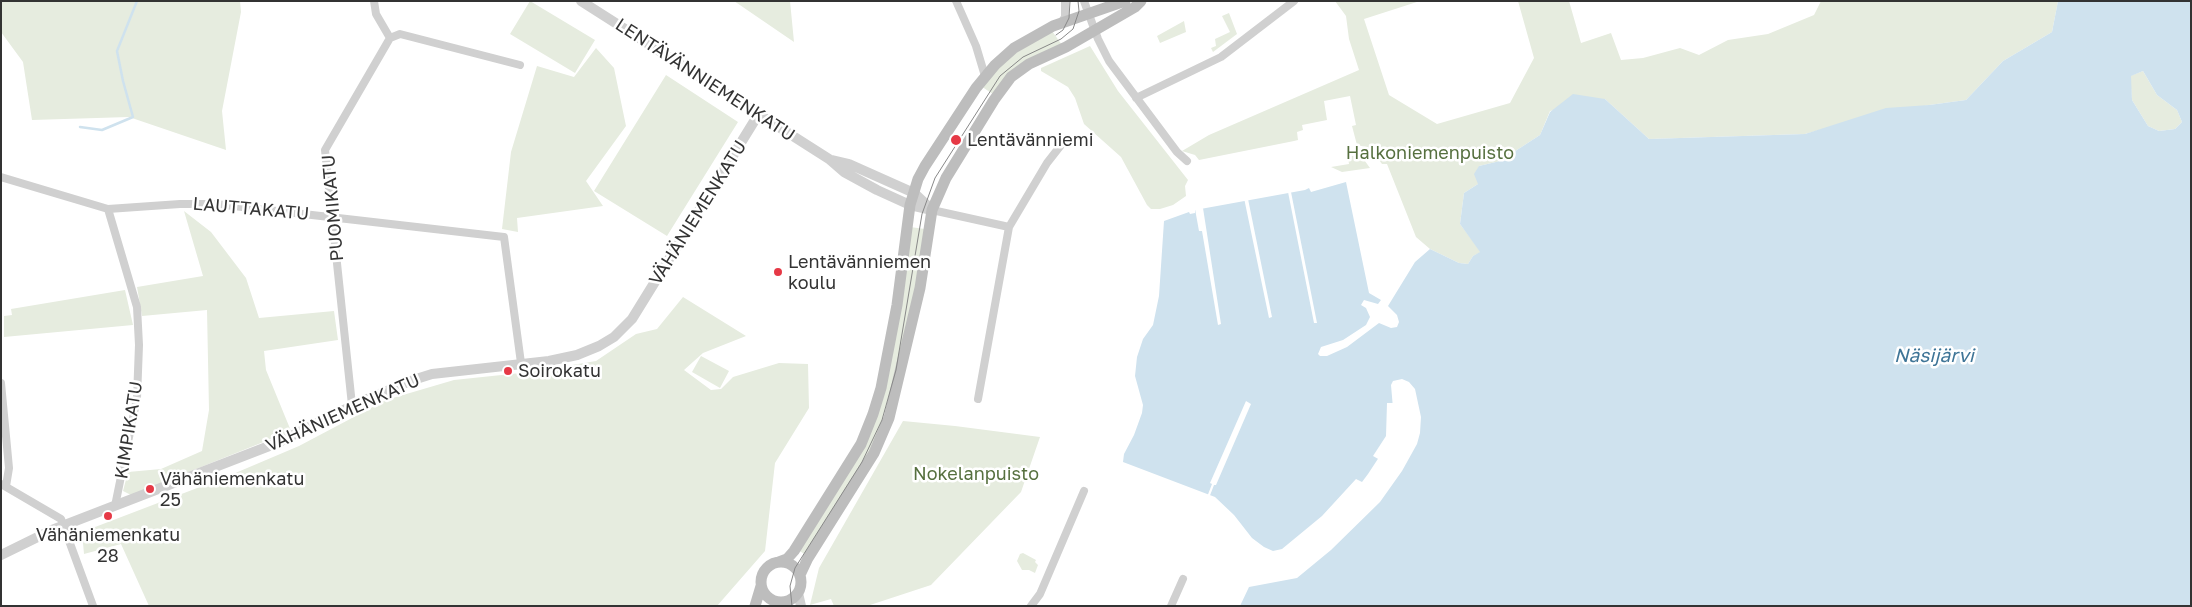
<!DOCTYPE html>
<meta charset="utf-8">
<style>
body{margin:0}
#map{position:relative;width:2192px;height:607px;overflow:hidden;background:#fff;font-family:"Golos Text",sans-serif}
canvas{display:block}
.frame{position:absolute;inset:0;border:2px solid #333;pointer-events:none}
</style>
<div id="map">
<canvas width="2192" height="607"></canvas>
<div class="frame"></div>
</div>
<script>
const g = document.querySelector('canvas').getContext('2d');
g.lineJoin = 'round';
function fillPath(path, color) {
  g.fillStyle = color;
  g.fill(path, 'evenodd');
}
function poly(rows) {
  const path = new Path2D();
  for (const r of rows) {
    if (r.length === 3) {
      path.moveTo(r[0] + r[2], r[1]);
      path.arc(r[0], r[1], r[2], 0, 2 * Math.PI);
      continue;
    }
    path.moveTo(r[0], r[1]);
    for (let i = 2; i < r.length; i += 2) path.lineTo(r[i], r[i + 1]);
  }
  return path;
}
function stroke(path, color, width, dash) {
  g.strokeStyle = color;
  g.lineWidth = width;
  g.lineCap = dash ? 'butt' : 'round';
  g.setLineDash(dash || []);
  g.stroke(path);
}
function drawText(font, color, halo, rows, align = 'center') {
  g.font = font + ' "Golos Text",sans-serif';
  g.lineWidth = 5;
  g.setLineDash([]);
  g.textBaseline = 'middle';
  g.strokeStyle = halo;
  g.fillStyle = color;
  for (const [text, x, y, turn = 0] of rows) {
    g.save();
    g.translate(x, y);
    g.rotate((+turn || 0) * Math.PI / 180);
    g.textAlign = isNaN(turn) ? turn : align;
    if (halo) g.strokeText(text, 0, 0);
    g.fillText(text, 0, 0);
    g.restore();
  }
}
const green = poly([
 [1,1,240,1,241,12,222,111,226,150,129,117,32,120,23,62,1,32],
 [530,1,595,40,575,73,510,34],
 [734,1,790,1,794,42],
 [1335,1,1420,1,1364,19,1389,95,1437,124,1510,103,1534,58,1518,1,1569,1,1581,43,1611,33,1621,60,1643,58,1680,48,1699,55,1728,40,1768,34,1814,15,1821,1,2058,1,2052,32,2003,61,1966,100,1929,105,1837,125,1805,134,1649,139,1605,99,1550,111,1540,135,1500,161,1479,166,1478,184,1464,193,1460,224,1481,252,1473,256,1468,264,1459,263,1430,249,1416,237,1387,164,1382,164,1370,148,1357,145,1352,126,1356,125,1350,96,1324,101,1327,120,1302,125,1303,130,1297,132,1298,140,1294,141,1199,160,1195,155,1182,151,1209,135,1359,70,1349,39,1346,16],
 [1229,13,1237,34,1213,52,1211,48,1216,46,1215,39,1230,32,1222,16],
 [1184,21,1186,32,1160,43,1157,36],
 [1052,31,1062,45,994,95,981,86,1009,57],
 [1090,46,1118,91,1188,180,1185,186,1186,196,1173,205,1160,209,1151,209,1147,205,1121,157,1084,124,1075,98,1068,87,1041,71,1041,68],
 [596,48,614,68,626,126,586,181,603,206,517,218,518,232,502,229,511,152,537,66,574,77],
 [2143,71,2157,95,2177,110,2182,122,2175,129,2159,131,2148,126,2132,100,2130,76],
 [666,75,738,122,667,236,594,191],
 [1356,155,1362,157,1370,168,1342,172,1331,167,1349,164,1348,157],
 [184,211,211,232,246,278,259,318,334,311,338,340,264,351,266,370,291,431,131,495,123,491,128,472,161,469,202,451,209,410,207,310,142,316,137,287,203,276],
 [910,227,925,229,915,293,878,437,806,555,798,550,865,442],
 [125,290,133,325,4,337,4,316,12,315,11,309],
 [683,297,746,336,703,353,684,370,711,390,721,389,733,377,779,363,808,364,809,408,775,463,765,551,717,606,149,606,121,544,84,554,82,532,226,477,299,446,386,400,454,380,530,372,596,361,636,334,657,329],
 [701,356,729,371,720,388,692,372],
 [903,421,955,426,1040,437,1021,492,931,585,867,606,834,606,831,599,810,605,819,568],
 [1023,553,1036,560,1035,562,1038,565,1035,573,1029,570,1022,570,1017,561,1020,554]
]);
const water = poly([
 [2058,1,2191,1,2191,606,1240,606,1249,587,1297,578,1331,550,1380,502,1402,471,1417,444,1420,433,1421,417,1415,389,1409,382,1402,379,1393,381,1391,385,1394,420,1389,442,1368,474,1362,482,1356,479,1322,516,1282,549,1273,551,1264,547,1252,538,1234,515,1215,497,1123,462,1124,454,1134,435,1142,413,1143,405,1135,376,1137,357,1143,339,1153,325,1159,296,1164,221,1189,212,1190,214,1195,213,1195,210,1305,190,1309,188,1311,192,1346,182,1369,293,1381,300,1378,304,1364,300,1361,305,1366,308,1370,317,1366,325,1343,340,1321,347,1318,354,1320,356,1327,356,1347,347,1379,323,1391,328,1397,327,1399,322,1397,315,1388,306,1415,262,1430,249,1459,263,1468,264,1473,256,1480,252,1460,224,1464,193,1478,184,1474,174,1479,166,1500,161,1540,135,1550,112,1573,94,1605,99,1649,139,1805,134,1886,108,1929,105,1966,100,2003,61,2052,32],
 [2143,71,2157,95,2177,110,2182,122,2175,129,2159,131,2148,126,2132,100,2131,76]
]);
const pier = poly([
 [1291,190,1291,192,1317,323,1314,323,1288,192],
 [1244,198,1248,199,1272,317,1269,318],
 [1203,208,1221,324,1218,325,1202,231,1199,231,1195,209],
 [1246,401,1251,404,1216,485,1214,485,1209,498,1207,497,1212,484,1210,483],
 [1387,403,1396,403,1395,431,1391,443,1380,460,1373,456,1386,436]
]);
const stream = poly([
 [80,127,102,130,133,117,123,81,117,51,137,1]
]);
const minor = poly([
 [956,1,976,46,985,76],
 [1084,1,1098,39,1109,61,1177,152,1187,161],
 [1061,23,1065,17,1065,1],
 [390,38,400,34,520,65],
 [1136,98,1221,57,1294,1],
 [1,177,108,209,180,204,216,204,504,237,521,363],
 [108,209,137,307,139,345,137,398,115,506],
 [932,210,1009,227,1047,163,1065,140],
 [1,383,9,468,6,486],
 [978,399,1009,227],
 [352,405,325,150,390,38,376,14,374,1],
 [1,484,61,519,93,606],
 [1031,606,1040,594,1084,491],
 [1171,606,1183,579]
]);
const tertiary = poly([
 [581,1,829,159,844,172,877,190,910,205,932,210],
 [832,160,849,164,914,193,932,210],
 [1,555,52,530,277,443,362,401,413,380,432,374,549,361,577,355,599,346,614,337,632,319,758,115],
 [798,593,801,606],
 [780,602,783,606]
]);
const secondary = poly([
 [779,562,787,559,794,551,861,444,873,414,881,388,897,305,910,205,918,179,925,166,976,88,995,65,1014,48,1053,26,1125,1],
 [781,582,20],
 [800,575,808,558,874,453,889,418,920,288,932,210,946,178,994,100,1011,77,1029,64,1066,47,1135,7,1141,1],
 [755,606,761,586]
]);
const tram = poly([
 [1056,35,1063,30,1069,18,1070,1],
 [792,606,790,586,795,568,862,462,882,420,896,370,922,214,935,178,1000,76,1023,57,1061,39,1073,29,1079,11,1078,1]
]);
const markers = [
 [956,140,6,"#e63946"],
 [778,272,5,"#e63946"],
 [508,371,5,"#e63946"],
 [150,489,5,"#e63946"],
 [108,516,5,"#e63946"]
];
const streetNames = [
 ["LENTÄVÄNNIEMENKATU",705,80,33],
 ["PUOMIKATU",333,208,-95],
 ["LAUTTAKATU",251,209,5],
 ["VÄHÄNIEMENKATU",698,213,-58],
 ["VÄHÄNIEMENKATU",343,413,-24],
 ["KIMPIKATU",129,430,-81]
];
const poiNames = [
 ["Lentävänniemi",967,140],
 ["Lentävänniemen",788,262],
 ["koulu",788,283],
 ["Soirokatu",518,371],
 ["Vähäniemenkatu",160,479],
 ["25",160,500],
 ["Vähäniemenkatu",108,535,"center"],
 ["28",108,556,"center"]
];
const parkNames = [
 ["Halkoniemenpuisto",1430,153],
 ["Nokelanpuisto",976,474]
];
const waterNames = [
 ["Näsijärvi",1934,356]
];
fillPath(green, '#e6ecdf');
fillPath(water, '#cfe2ee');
fillPath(pier, '#fff');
stroke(stream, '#cfe2ee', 2.5);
stroke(minor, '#d0d0d0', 8);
stroke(tertiary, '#d0d0d0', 10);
stroke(secondary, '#bdbdbd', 11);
stroke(tram, '#888', 1);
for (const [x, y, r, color] of markers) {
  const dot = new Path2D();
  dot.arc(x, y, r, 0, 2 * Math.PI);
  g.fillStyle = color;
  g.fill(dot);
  stroke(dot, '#fff', 2);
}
drawText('18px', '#333', '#fff', streetNames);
drawText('18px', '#333', '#fff', poiNames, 'left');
drawText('18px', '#56703f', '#fff', parkNames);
drawText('italic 19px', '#3f7597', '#fff', waterNames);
</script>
